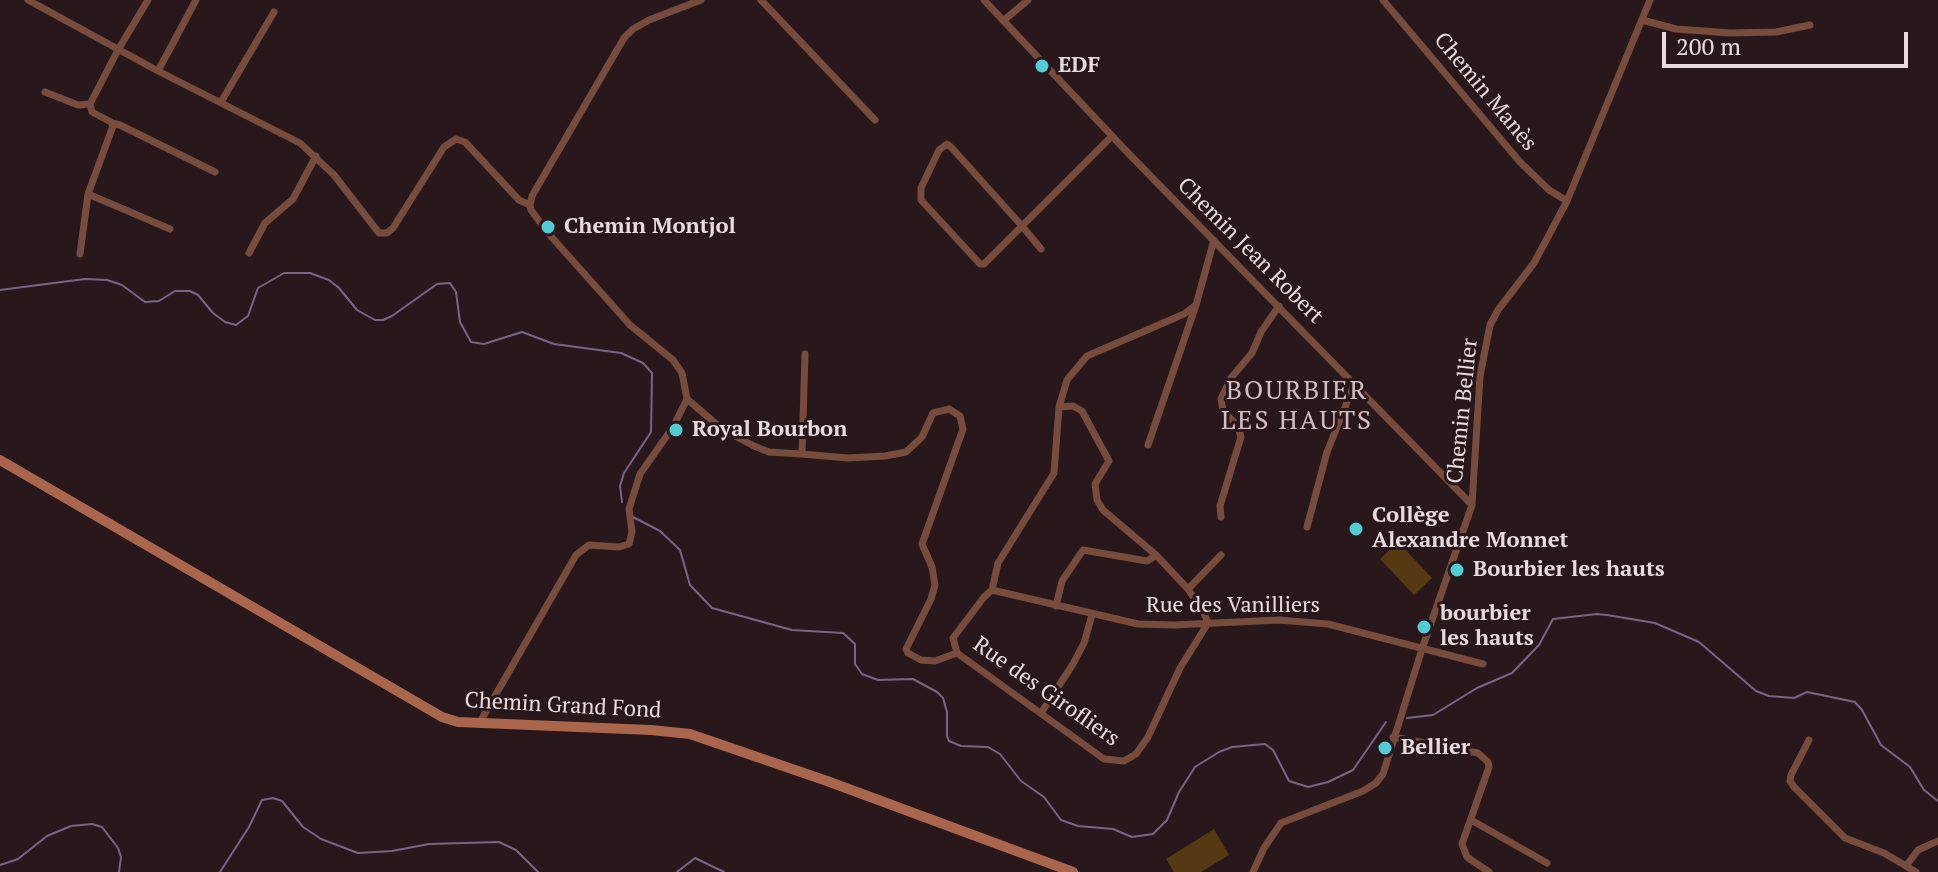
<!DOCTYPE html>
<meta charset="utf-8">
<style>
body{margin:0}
#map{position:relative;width:1938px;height:872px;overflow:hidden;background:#28181b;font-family:"PT Serif",serif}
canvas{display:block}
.scale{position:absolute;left:1662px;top:32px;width:246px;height:36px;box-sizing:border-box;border:4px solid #e7dbdd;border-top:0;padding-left:10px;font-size:24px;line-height:28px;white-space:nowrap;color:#e7dbdd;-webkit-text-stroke:6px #28181b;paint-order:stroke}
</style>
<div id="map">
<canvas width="1938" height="872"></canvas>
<div class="scale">200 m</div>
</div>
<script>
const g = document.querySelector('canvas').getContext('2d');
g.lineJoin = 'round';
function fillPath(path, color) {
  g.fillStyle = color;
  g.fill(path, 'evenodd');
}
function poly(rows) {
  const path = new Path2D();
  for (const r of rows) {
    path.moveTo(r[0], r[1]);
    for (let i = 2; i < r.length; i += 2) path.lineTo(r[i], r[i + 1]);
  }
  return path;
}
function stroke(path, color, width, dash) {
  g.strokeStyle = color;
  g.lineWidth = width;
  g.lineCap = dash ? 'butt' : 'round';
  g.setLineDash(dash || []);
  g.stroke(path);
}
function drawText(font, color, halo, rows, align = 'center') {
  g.font = font + ' "PT Serif",serif';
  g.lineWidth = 6;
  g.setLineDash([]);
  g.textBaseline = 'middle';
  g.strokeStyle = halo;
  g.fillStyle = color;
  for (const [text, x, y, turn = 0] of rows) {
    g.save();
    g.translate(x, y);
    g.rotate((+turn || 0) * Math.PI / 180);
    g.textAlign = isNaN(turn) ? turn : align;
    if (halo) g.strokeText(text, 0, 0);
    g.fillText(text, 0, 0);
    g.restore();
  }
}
const green = poly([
 [1398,542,1432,578,1414,595,1380,559],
 [1214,829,1229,855,1201,872,1174,872,1166,859]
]);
const stream = poly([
 [0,290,85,279,107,280,122,285,145,302,159,301,175,291,190,291,198,295,213,313,225,322,236,325,248,316,258,288,284,273,310,273,329,280,339,288,357,310,375,320,383,320,392,316,437,284,450,283,456,292,460,322,471,342,484,344,522,332,554,344,621,353,643,363,652,373,651,432,624,473,620,486,622,502],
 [633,517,660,531,680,550,690,585,712,608,792,630,843,633,855,644,855,664,862,674,878,680,913,679,937,692,943,698,947,712,947,736,949,741,961,746,988,747,1000,754,1021,781,1044,797,1061,820,1078,826,1113,829,1132,837,1153,834,1167,820,1179,792,1195,767,1219,752,1232,747,1265,744,1273,750,1289,781,1308,787,1328,782,1353,770,1386,722],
 [1407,718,1433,715,1477,688,1512,673,1539,645,1553,619,1597,614,1607,615,1655,623,1699,642,1756,691,1769,696,1794,698,1807,692,1855,702,1862,710,1881,745,1910,767,1924,790,1938,801],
 [0,865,18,859,47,836,71,826,92,824,102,827,118,848,121,857,119,872],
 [220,872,249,827,262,800,273,798,282,801,303,827,321,839,358,853,392,851,429,844,499,842,516,850,538,872],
 [677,872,695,858,724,872]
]);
const street = poly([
 [28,0,158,71,300,143,334,175,379,233,387,233,393,228,444,147,456,139,465,142,519,200,530,205],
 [761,0,875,120],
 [984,0,1129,154,1472,505],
 [1383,0,1520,162,1549,190,1567,201],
 [1642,20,1676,29,1730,33,1776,32,1810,25],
 [1003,21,1028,0],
 [158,71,196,0],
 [45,92,78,105,90,104],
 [221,102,274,12],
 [112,123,120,125,215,172],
 [88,194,170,229],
 [1041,249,1022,226,951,147,947,144,939,150,921,188,921,200,980,264,984,264,1112,136],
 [249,253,265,223,293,199,316,156],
 [80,254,88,194,113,126,111,122,92,112,90,104,118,50,148,0],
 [687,399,722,429,754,446,769,452,802,454,805,354],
 [1148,445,1196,305,1214,240],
 [802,454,848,458,885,456,906,452,922,437,933,413,949,409,960,416,963,429,922,544,932,567,935,585,931,599,906,649,908,653,921,660,935,661,957,653],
 [1221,517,1220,506,1241,437,1238,426,1223,411,1221,399,1231,378,1252,353,1261,332,1279,306],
 [1307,527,1327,452,1354,385],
 [1188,589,1221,555],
 [992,590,984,597,953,638,957,653,1104,759,1124,761,1136,754,1148,737,1180,668,1208,623,1204,613,1188,589,1156,555,1103,510,1097,500,1095,484,1109,461,1082,411,1073,406,1059,407],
 [992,590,1138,624,1174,625,1279,620,1328,624,1483,664],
 [992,590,998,563,1054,473,1059,407,1067,380,1087,356,1184,314,1196,305],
 [1056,606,1062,581,1083,550,1147,561,1156,555],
 [1041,713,1073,664,1084,643,1092,615],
 [480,722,576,555,589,545,619,547,629,544,632,532,629,509,640,474,673,427,687,399,682,373,673,360,630,325,548,233,531,210,530,205,532,196,624,38,633,29,649,20,701,0],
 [1393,737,1478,753,1488,762,1489,767,1462,844,1467,857,1489,872],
 [1809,740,1791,775,1790,781,1794,787,1845,838,1884,853,1916,872],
 [1471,820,1547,863],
 [1906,866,1918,850,1938,841],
 [1253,872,1264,848,1281,823,1363,791,1376,783,1383,774,1422,649,1472,505,1480,376,1490,325,1498,310,1534,263,1567,201,1650,0]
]);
const secondary = poly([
 [0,460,442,717,458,722,651,730,690,734,827,781,1073,872]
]);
const markers = [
 [1042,66,8,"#51ccd4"],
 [548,227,8,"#51ccd4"],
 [676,430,8,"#51ccd4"],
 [1356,529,8,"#51ccd4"],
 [1457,570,8,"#51ccd4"],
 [1424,627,8,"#51ccd4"],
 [1385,748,8,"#51ccd4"]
];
const poiNames = [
 ["EDF",1058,66],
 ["Chemin Montjol",564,227],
 ["Royal Bourbon",692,430],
 ["Collège",1372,516],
 ["Alexandre Monnet",1372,541],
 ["Bourbier les hauts",1473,570],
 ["bourbier",1440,614],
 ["les hauts",1440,639],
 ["Bellier",1401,748]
];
const streetNames = [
 ["Chemin Manès",1485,92,50],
 ["Chemin Jean Robert",1250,251,45],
 ["Chemin Bellier",1463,411,-84],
 ["Rue des Vanilliers",1233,606],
 ["Rue des Girofliers",1046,692,35],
 ["Chemin Grand Fond",563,706,3]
];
const quarterNames = [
 ["BOURBIER",1297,392],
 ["LES HAUTS",1297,422]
];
fillPath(green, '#543913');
stroke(stream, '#766588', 2);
stroke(street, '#774c3d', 7);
stroke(secondary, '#aa654d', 10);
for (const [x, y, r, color] of markers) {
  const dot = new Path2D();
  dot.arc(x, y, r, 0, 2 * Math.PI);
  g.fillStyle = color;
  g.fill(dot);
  stroke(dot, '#28181b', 3);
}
drawText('bold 22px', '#e7dbdd', '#28181b', poiNames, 'left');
drawText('22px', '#e7dbdd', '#28181b', streetNames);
g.letterSpacing = '2px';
drawText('26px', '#d3bdc0', '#28181b', quarterNames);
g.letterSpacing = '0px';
</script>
